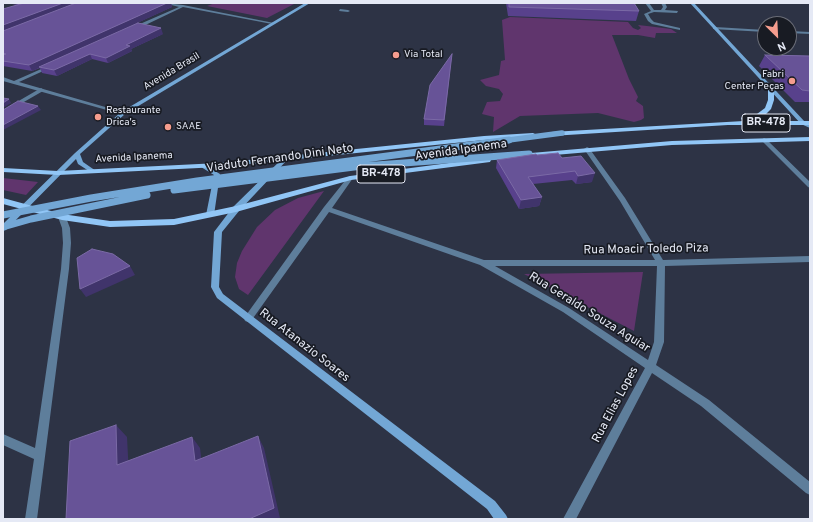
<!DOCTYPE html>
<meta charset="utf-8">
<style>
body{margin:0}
#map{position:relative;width:813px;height:522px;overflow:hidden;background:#2d3345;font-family:Overpass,sans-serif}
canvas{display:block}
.frame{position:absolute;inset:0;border:4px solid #e5e9f5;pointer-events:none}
.north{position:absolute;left:757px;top:16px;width:40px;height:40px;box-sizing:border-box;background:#181b23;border:1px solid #6a6d77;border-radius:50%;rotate:156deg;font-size:11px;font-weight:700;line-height:16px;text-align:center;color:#e5e9f5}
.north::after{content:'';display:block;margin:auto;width:14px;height:18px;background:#f59d8e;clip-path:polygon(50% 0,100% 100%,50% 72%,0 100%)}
</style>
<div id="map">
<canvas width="813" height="522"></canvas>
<div class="frame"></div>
<div class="north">N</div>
</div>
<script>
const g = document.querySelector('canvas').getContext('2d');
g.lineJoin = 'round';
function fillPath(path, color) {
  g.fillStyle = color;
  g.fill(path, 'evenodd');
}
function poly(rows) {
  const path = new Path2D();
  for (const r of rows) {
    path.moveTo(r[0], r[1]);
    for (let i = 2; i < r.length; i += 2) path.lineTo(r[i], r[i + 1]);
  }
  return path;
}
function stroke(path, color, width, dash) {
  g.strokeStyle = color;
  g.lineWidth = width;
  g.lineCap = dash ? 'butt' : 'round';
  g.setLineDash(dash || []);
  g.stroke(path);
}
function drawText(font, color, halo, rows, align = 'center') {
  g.font = font + ' Overpass,sans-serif';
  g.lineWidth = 3.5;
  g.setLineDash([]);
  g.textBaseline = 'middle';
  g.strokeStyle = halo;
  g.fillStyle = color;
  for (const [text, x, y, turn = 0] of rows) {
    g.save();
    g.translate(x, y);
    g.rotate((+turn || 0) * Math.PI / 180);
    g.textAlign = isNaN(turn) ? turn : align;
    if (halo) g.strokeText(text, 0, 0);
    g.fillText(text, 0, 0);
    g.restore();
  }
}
const green = poly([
 [215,3,296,3,267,18,207,6],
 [510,17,628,22,633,28,638,30,641,28,638,25,647,26,671,29,677,33,656,33,655,38,638,35,612,35,629,79,638,97,636,101,643,106,644,118,641,120,634,122,598,113,520,116,493,132,494,117,482,114,487,102,500,101,503,94,499,89,486,86,480,80,499,75,501,61,505,60,502,20],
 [3,178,38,182,26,195,3,190],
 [324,191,248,295,239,289,235,277,237,263,242,251,257,227,275,210,298,198],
 [643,272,634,331,524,274]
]);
const service = poly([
 [645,3,649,3,654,10,661,10,663,7,661,3,665,3,667,7,665,10,678,11,677,13,654,12,648,14,651,19,654,22,680,28,680,30,652,24,648,21,644,14,651,11,645,3],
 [340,9,348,10,350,11,348,12,339,11,340,9],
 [41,88,44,90,43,91,3,114,3,110,41,88]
]);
const minor = poly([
 [164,3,183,5,274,23,272,24,183,7,137,29,133,29,133,27,179,7,164,3],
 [715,27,765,30,765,32,713,29,713,28,715,27],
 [789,31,810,32,810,34,789,33,789,31],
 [48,66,52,67,19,82,126,113,121,114,3,81,3,77,14,81,48,66],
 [764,138,766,139,810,182,810,188,808,187,761,140,764,138],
 [587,147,589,148,625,198,663,260,810,256,810,262,665,266,664,342,656,365,709,400,810,482,810,495,806,493,701,406,652,373,576,519,563,519,645,368,563,312,480,265,329,212,251,321,248,322,245,321,244,318,324,207,348,177,350,176,353,178,332,208,484,260,655,260,620,201,584,149,587,147],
 [495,266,657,266,654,342,648,360,569,308,495,266],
 [59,215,65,215,70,228,71,243,69,269,37,519,25,519,34,459,3,445,3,434,35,448,61,269,63,243,62,228,58,217,59,215]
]);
const secondary = poly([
 [305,3,310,3,125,114,80,154,83,162,96,171,96,173,92,173,78,164,76,159,6,230,3,231,3,224,75,153,121,112,305,3],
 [690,3,694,3,805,122,810,124,810,128,801,124,690,3],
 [287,155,290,157,289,158,239,211,222,232,219,287,223,294,495,501,506,515,508,519,494,519,487,509,217,298,211,287,214,232,233,207,285,156,287,155],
 [203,164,220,174,214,215,210,217,206,215,214,175,201,167,201,165,203,164]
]);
const primary = poly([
 [771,85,774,87,774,100,771,109,762,118,746,121,810,121,810,125,728,125,551,136,547,134,551,132,744,121,741,119,742,117,757,114,765,108,768,100,768,87,771,85],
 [533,133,537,135,536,137,484,140,219,167,58,175,3,172,3,168,58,171,219,163,484,136,533,133],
 [810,137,810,141,672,145,519,158,515,156,519,154,672,141,810,137],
 [487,158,491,160,490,162,351,180,236,212,174,225,110,227,62,220,3,204,3,198,62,214,110,221,174,219,236,206,350,176,487,158]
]);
const secondaryBridgeFar1 = poly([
 [501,141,562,133]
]);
const secondaryBridge = poly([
 [174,190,362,166,529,154],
 [3,215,91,198,197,181,509,140],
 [3,227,31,219,147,195]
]);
const wall = poly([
 [7,3,171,3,172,7,80,49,163,34,131,49,132,51,108,63,92,59,57,76,42,73,40,68,32,71,3,66,3,9,18,5],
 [506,3,634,3,639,11,636,21,508,16],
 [452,54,444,126,424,125,424,119],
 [765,55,810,56,810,102,795,102,759,66],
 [562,158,592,182,576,184,572,180,533,184,542,197,539,206,519,209,496,168,497,160]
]);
const shadedWall = poly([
 [63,3,79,3,3,31,3,25],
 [167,3,171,3,172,7,32,71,29,65],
 [161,28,163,34,131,49,132,51,108,63,106,58,126,45],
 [90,54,92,59,57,76,54,70],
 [9,99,11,103,3,108,3,103],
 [38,106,41,110,3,130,3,125],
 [595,173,592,182,576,184,578,176],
 [542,197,539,206,519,209,521,200],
 [130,266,135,275,86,297,80,289],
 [116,425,127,437,129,475,117,465],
 [258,436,264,448,280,518,277,519,249,519],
 [192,437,200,448,203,471,195,461]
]);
const building = poly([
 [24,3,63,3,3,25,3,9,24,3],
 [76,3,167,3,29,65,3,61,3,55,6,54,3,53,3,31,76,3],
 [509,3,634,3,639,11,509,7,509,3],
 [138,23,161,28,126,45,130,46,106,58,90,54,54,70,39,67,138,23],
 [452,54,444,120,424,119,430,85,452,54],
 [765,55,810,56,810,91,802,90,765,55],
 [3,98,9,99,3,103,3,98],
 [18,101,38,106,3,125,3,110,18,101],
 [558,153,562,158,581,156,595,173,578,176,575,171,528,177,542,197,521,200,497,160,536,154,537,155,558,153],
 [92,249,113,254,130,266,80,289,77,258,92,249],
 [116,425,117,465,192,437,195,461,258,436,274,508,249,519,66,519,70,441,116,425]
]);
const markers = [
 [396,55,4,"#f59d8e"],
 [792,81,4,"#f59d8e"],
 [98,117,4,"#f59d8e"],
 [168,127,4,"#f59d8e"]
];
const farPoinames = [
 ["Via Total",404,55],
 ["Fabri",784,75,"right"],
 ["Center Peças",784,87,"right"],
 ["Restaurante",106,111],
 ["Drica's",106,123],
 ["SAAE",176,127]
];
const farStreetnames = [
 ["Avenida Brasil",172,72,-31],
 ["Avenida Ipanema",134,158,-3]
];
const shields = [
 [766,123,48],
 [381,174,48]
];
const shieldNames = [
 ["BR-478",766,123],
 ["BR-478",381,174]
];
const streetNames = [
 ["Avenida Ipanema",461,151,-8],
 ["Viaduto Fernando Dini Neto",280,159,-8],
 ["Rua Moacir Toledo Piza",646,250,-1],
 ["Rua Geraldo Souza Aguiar",589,313,32],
 ["Rua Atanazio Soares",304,346,38],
 ["Rua Elias Lopes",616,405,-62]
];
fillPath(green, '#60356d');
fillPath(service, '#5e7e9b');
fillPath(minor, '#5e7e9b');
fillPath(secondary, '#73a7d5');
fillPath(primary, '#91c6f6');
stroke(secondaryBridgeFar1, '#73a7d5', 5.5);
stroke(secondaryBridge, '#73a7d5', 7);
fillPath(wall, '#58418c');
fillPath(shadedWall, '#40346b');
fillPath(building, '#675397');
stroke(building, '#7b6aa6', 1);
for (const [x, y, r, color] of markers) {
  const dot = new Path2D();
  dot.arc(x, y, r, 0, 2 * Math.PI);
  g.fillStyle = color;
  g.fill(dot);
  stroke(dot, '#181b23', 1.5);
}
drawText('10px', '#e5e9f5', '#181b23', farPoinames, 'left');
drawText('10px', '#e5e9f5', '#181b23', farStreetnames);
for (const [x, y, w] of shields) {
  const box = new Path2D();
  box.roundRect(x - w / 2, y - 9, w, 18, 3);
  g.fillStyle = '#181b23';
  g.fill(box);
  stroke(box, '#e5e9f5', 1);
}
drawText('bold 11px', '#e5e9f5', null, shieldNames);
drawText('12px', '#e5e9f5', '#181b23', streetNames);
</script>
